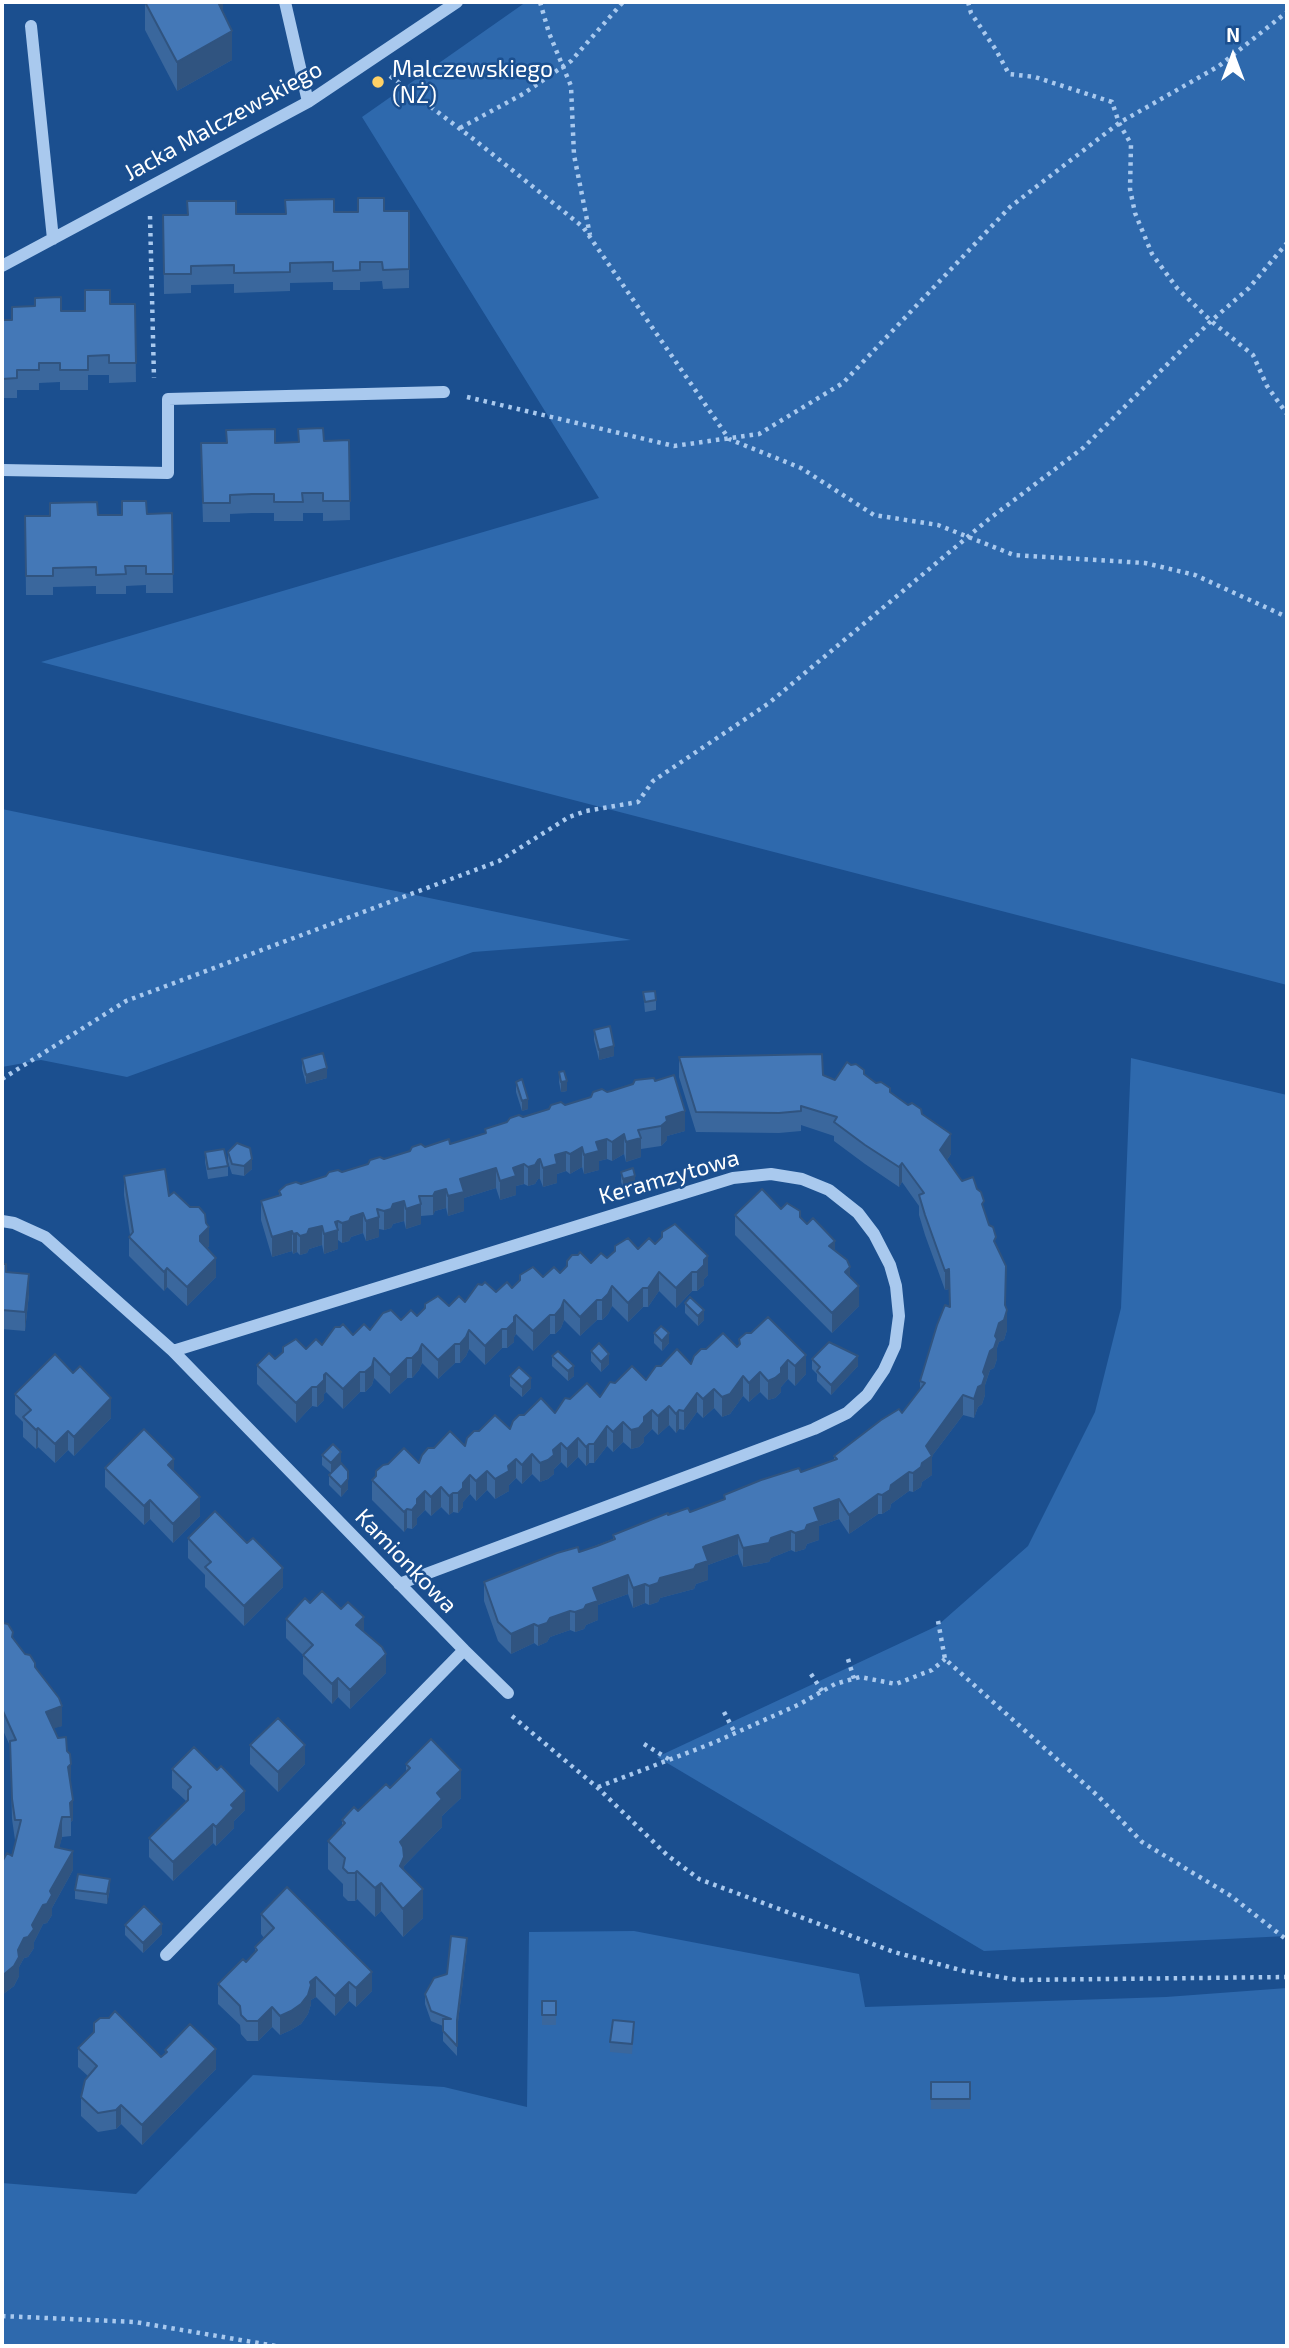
<!DOCTYPE html>
<meta charset="utf-8">
<style>
body{margin:0}
#map{position:relative;width:1289px;height:2348px;overflow:hidden;background:#1b4f8f;font-family:"Exo 2",sans-serif}
canvas{display:block}
.frame{position:absolute;inset:0;border:4px solid #fff;pointer-events:none}
.north{position:absolute;left:1198px;top:21px;width:70px;height:70px;-webkit-text-stroke:5px #1b4f8f;paint-order:stroke;rotate:0deg;font-size:19px;font-weight:700;line-height:28px;text-align:center;color:#fff}
.north::after{content:'';display:block;margin:auto;width:24px;height:32px;background:#fff;clip-path:polygon(50% 0,100% 100%,50% 72%,0 100%)}
</style>
<div id="map">
<canvas width="1289" height="2348"></canvas>
<div class="frame"></div>
<div class="north">N</div>
</div>
<script>
const g = document.querySelector('canvas').getContext('2d');
g.lineJoin = 'round';
function fillPath(path, color) {
  g.fillStyle = color;
  g.fill(path, 'evenodd');
}
function poly(rows) {
  const path = new Path2D();
  for (const r of rows) {
    path.moveTo(r[0], r[1]);
    for (let i = 2; i < r.length; i += 2) path.lineTo(r[i], r[i + 1]);
  }
  return path;
}
function stroke(path, color, width, dash) {
  g.strokeStyle = color;
  g.lineWidth = width;
  g.lineCap = dash ? 'butt' : 'round';
  g.setLineDash(dash || []);
  g.stroke(path);
}
function drawText(font, color, halo, rows, align = 'center') {
  g.font = font + ' "Exo 2",sans-serif';
  g.lineWidth = 5;
  g.setLineDash([]);
  g.textBaseline = 'middle';
  g.strokeStyle = halo;
  g.fillStyle = color;
  for (const [text, x, y, turn = 0] of rows) {
    g.save();
    g.translate(x, y);
    g.rotate((+turn || 0) * Math.PI / 180);
    g.textAlign = isNaN(turn) ? turn : align;
    if (halo) g.strokeText(text, 0, 0);
    g.fillText(text, 0, 0);
    g.restore();
  }
}
const green = poly([
 [526,2,1287,2,1287,985,41,662,599,498,362,117],
 [2,809,631,940,473,952,127,1077,41,1060,2,1067],
 [1131,1058,1287,1095,1287,1936,984,1951,657,1757,937,1626,1028,1546,1095,1412,1121,1308],
 [634,1931,859,1974,865,2007,1166,1997,1287,1988,1287,2346,2,2346,2,2183,136,2194,253,2075,444,2087,527,2107,529,1932]
]);
const path = poly([
 [540,2,549,33,571,86,574,155,590,235],
 [968,2,971,13,996,50,1009,74,1035,77,1112,102,1119,123,1131,144,1130,189,1135,213,1152,254,1177,288,1211,321,1253,355,1267,386,1287,414],
 [390,76,476,141,583,227,729,439,801,468,874,515,938,525,1014,555,1145,563,1195,575,1287,617],
 [460,128,523,94,571,61,623,2],
 [150,216,154,378],
 [467,397,674,446,759,434,843,383,1010,207,1119,123,1219,66,1287,12],
 [2,1079,126,1001,499,861,569,817,586,811,638,802,653,781,769,703,989,519,1083,448,1211,321,1249,288,1287,243],
 [938,1621,945,1659,1098,1796,1142,1842,1231,1896,1287,1940],
 [848,1659,854,1679],
 [811,1674,822,1691],
 [724,1712,735,1733],
 [512,1716,598,1788,667,1855,699,1879,894,1952,964,1971,1018,1980,1287,1977],
 [644,1744,670,1760],
 [598,1787,713,1743,800,1704,835,1684,860,1677,896,1684,932,1670,945,1659],
 [2,2316,135,2322,276,2346]
]);
const minor = poly([
 [285,2,308,102],
 [31,26,53,239],
 [2,266,308,102,457,2],
 [2,470,168,473,168,399,444,392],
 [2,1221,14,1223,45,1237,173,1351,464,1650,166,1955],
 [173,1351,733,1178,771,1174,802,1179,829,1190,858,1213,874,1234,890,1265,896,1286,899,1316,895,1346,884,1370,867,1395,847,1413,814,1429,399,1584],
 [464,1650,508,1693]
]);
const wall = poly([
 [145,2,223,2,223,14,232,60,177,91,145,30],
 [285,200,334,212,409,211,409,288,383,289,382,281,360,282,360,290,333,290,333,282,290,283,290,291,234,293,234,284,191,285,191,293,164,294,163,215,285,214],
 [110,304,135,304,136,382,109,383,109,375,88,375,88,390,60,390,60,382,39,383,39,390,17,390,17,398,2,398,2,320,12,320,61,311,85,311],
 [298,429,324,441,349,440,350,520,323,521,323,513,303,513,303,521,274,521,274,513,252,513,230,514,230,522,203,522,201,462,275,443,298,442],
 [172,513,173,593,146,593,146,585,126,586,126,594,96,594,96,586,53,587,53,595,26,595,25,516],
 [643,992,656,1000,656,1010,645,1012],
 [594,1030,614,1056,599,1060,594,1040],
 [679,1057,823,1075,835,1080,864,1074,922,1114,951,1154,947,1160,984,1211,996,1246,1006,1286,1005,1306,1007,1330,1004,1340,999,1342,997,1348,997,1359,994,1368,990,1370,985,1385,985,1395,982,1404,978,1407,974,1418,963,1415,932,1456,932,1475,922,1482,921,1487,913,1492,909,1491,891,1504,890,1509,882,1514,878,1514,849,1534,839,1519,819,1526,819,1540,807,1544,805,1549,795,1552,791,1550,771,1558,769,1562,743,1567,738,1554,708,1565,708,1580,696,1584,694,1589,660,1598,658,1602,649,1605,645,1603,633,1608,628,1594,598,1605,598,1620,586,1625,584,1629,575,1632,570,1630,550,1637,547,1642,538,1646,534,1643,511,1654,498,1641,484,1601,484,1582,579,1552,613,1539,613,1535,668,1515,690,1512,724,1500,724,1495,801,1472,834,1460,834,1456,902,1413,920,1389,920,1381,950,1307,949,1289,945,1290,925,1235,919,1215,919,1206,902,1182,899,1187,865,1164,834,1141,834,1136,801,1125,801,1131,779,1133,696,1132,679,1077],
 [302,1059,327,1078,306,1084,302,1069],
 [559,1072,567,1091,561,1092,559,1082],
 [655,1081,685,1131,667,1136,667,1140,661,1146,641,1149,641,1157,626,1162,624,1154,612,1161,607,1159,599,1161,599,1170,584,1174,582,1167,570,1174,566,1171,557,1174,557,1183,543,1187,540,1179,538,1179,535,1184,528,1186,524,1184,516,1186,516,1195,500,1200,496,1188,464,1198,464,1211,448,1216,446,1208,435,1211,433,1215,421,1216,421,1224,406,1229,404,1221,393,1224,391,1228,384,1230,379,1229,379,1237,366,1241,363,1233,351,1237,349,1241,342,1243,338,1240,338,1249,324,1254,322,1245,309,1249,307,1253,300,1255,297,1252,293,1254,292,1251,272,1257,261,1220,261,1201,279,1195,279,1191,425,1147,450,1144,485,1133,485,1129,607,1092],
 [516,1082,528,1109,522,1111,516,1092],
 [205,1152,228,1166,228,1176,208,1179,205,1162],
 [228,1152,252,1169,244,1176,232,1174,228,1162],
 [621,1172,635,1185,623,1188,621,1182],
 [124,1176,169,1196,206,1223,209,1246,207,1248,216,1277,187,1306,167,1287,164,1291,129,1256,129,1237,130,1235,124,1195],
 [781,1209,800,1217,835,1251,850,1277,859,1306,832,1333,735,1235,735,1215],
 [655,1244,708,1275,704,1279,704,1285,697,1291,692,1291,676,1308,659,1291,648,1307,643,1307,628,1322,612,1306,608,1314,602,1320,597,1320,580,1336,564,1320,561,1328,555,1334,550,1334,533,1351,516,1334,514,1337,514,1342,507,1348,502,1348,485,1365,469,1349,466,1356,460,1363,455,1363,438,1379,422,1363,419,1370,412,1378,407,1378,390,1394,374,1378,372,1385,365,1392,360,1392,343,1409,326,1392,324,1394,324,1400,317,1407,312,1406,296,1423,257,1384,257,1365,401,1320,417,1316,449,1306,465,1302,543,1277],
 [2,1264,6,1273,29,1294,25,1331,2,1329],
 [685,1303,704,1320,698,1326,685,1313],
 [768,1317,806,1374,795,1386,788,1379,781,1387,781,1392,775,1398,768,1400,760,1392,749,1402,743,1396,730,1414,722,1417,714,1408,703,1418,697,1412,684,1430,679,1429,676,1433,669,1425,658,1435,652,1429,644,1437,644,1442,639,1447,631,1449,623,1442,613,1452,607,1446,594,1463,589,1463,586,1466,578,1457,567,1468,561,1462,554,1469,554,1474,548,1479,540,1482,532,1474,522,1484,516,1478,509,1485,509,1491,495,1499,487,1490,476,1501,470,1494,463,1502,463,1507,458,1513,453,1512,449,1515,441,1507,431,1516,425,1510,417,1518,417,1524,412,1529,407,1528,404,1532,372,1500,372,1480,555,1413,570,1399,600,1397,615,1383,646,1380,737,1347],
 [654,1333,669,1343,662,1351,654,1343],
 [591,1351,609,1364,601,1372,591,1361],
 [552,1356,574,1376,568,1381,552,1366],
 [812,1359,858,1366,831,1395,817,1381,817,1374,812,1369],
 [510,1376,531,1388,522,1397,510,1386],
 [15,1394,111,1418,74,1456,68,1450,55,1463,38,1447,36,1449,23,1437,23,1422,15,1414],
 [322,1455,341,1462,331,1473,322,1465],
 [105,1468,174,1471,200,1516,173,1543,150,1519,144,1525,105,1487],
 [329,1475,348,1489,341,1497,329,1485],
 [188,1538,283,1587,244,1626,205,1587,205,1575,188,1558],
 [310,1603,364,1631,386,1673,350,1709,338,1697,332,1704,303,1674,303,1655,286,1638,286,1619],
 [2,1622,35,1668,62,1726,53,1728,71,1784,73,1820,71,1822,71,1836,62,1837,59,1848,73,1870,52,1908,52,1915,47,1923,43,1924,34,1942,34,1948,28,1957,24,1958,19,1967,19,1976,14,1986,2,1995,2,1862,12,1856,16,1840,15,1840,12,1819,10,1746,2,1728],
 [250,1745,305,1764,278,1792,250,1764],
 [406,1764,461,1798,442,1816,442,1827,404,1866,404,1870,423,1918,403,1937,381,1911,375,1917,357,1899,355,1901,348,1901,343,1896,343,1884,328,1869,328,1841,342,1827,342,1820,358,1811,390,1788,406,1772],
 [172,1769,245,1810,234,1821,234,1828,216,1846,213,1843,173,1881,149,1857,149,1838,186,1801,172,1788],
 [110,1889,107,1904,75,1899,75,1890],
 [261,1914,372,1991,356,2007,349,2001,335,2016,316,1997,311,2000,311,2004,308,2014,301,2024,291,2030,280,2035,272,2027,258,2041,247,2041,241,2034,240,2025,218,2004,218,1984,246,1962,255,1952,255,1947,264,1938,261,1934],
 [125,1925,162,1934,143,1953,125,1935],
 [467,1948,457,2030,457,2056,443,2041,443,2026,431,2021,425,2004,425,1994,447,1974],
 [542,2001,556,2001,556,2025,542,2025],
 [634,2032,632,2054,610,2052,610,2042],
 [78,2048,161,2057,165,2053,165,2050,216,2069,142,2145,121,2124,116,2129,98,2132,81,2116,81,2097,88,2076,78,2067],
 [931,2082,970,2082,970,2109,931,2109]
]);
const shadedWall = poly([
 [217,2,223,2,223,27],
 [232,31,232,60,177,91,177,62],
 [614,1046,614,1056,599,1060,599,1050],
 [327,1068,327,1078,306,1084,306,1075],
 [567,1081,567,1091,561,1092,561,1082],
 [528,1099,528,1109,522,1111,522,1101],
 [685,1111,685,1131,667,1136,667,1140,661,1146,661,1126,666,1117],
 [624,1134,624,1154,612,1161,612,1142],
 [951,1134,951,1154,940,1170,940,1150],
 [641,1138,641,1157,626,1162,626,1142],
 [607,1139,607,1159,599,1161,599,1170,584,1174,584,1155,596,1142],
 [582,1147,582,1167,570,1174,570,1154],
 [566,1152,566,1171,557,1174,557,1183,543,1187,543,1168,555,1155],
 [252,1159,252,1169,244,1176,244,1166],
 [540,1159,540,1179,538,1179,535,1184,528,1186,528,1167],
 [902,1163,902,1182,899,1187,899,1167],
 [524,1164,524,1184,516,1186,516,1195,500,1200,500,1181,513,1168],
 [496,1168,496,1188,464,1198,464,1211,448,1216,448,1196,460,1179],
 [635,1176,635,1185,623,1188,623,1179],
 [446,1189,446,1208,435,1211,433,1215,433,1196,435,1192],
 [404,1201,404,1221,393,1224,391,1228,384,1230,384,1211,393,1204],
 [421,1204,421,1224,406,1229,406,1209],
 [363,1213,363,1233,351,1237,349,1241,342,1243,342,1223,351,1217],
 [379,1217,379,1237,366,1241,366,1221],
 [338,1221,338,1249,324,1254,324,1234],
 [322,1226,322,1245,309,1249,307,1253,300,1255,300,1236,309,1229],
 [209,1227,209,1246,200,1255,200,1236],
 [292,1231,292,1251,272,1257,272,1237],
 [297,1233,297,1252,293,1254,293,1234],
 [835,1241,835,1260,829,1246],
 [708,1256,708,1275,704,1279,704,1285,697,1291,697,1272,704,1260],
 [216,1258,216,1277,187,1306,187,1287],
 [1006,1266,1005,1317,1007,1310,1007,1330,1004,1340,999,1342,997,1348,997,1359,994,1368,990,1370,985,1385,985,1395,982,1404,978,1407,974,1418,974,1399,995,1336],
 [850,1267,850,1286,845,1272],
 [167,1268,167,1287,164,1291,164,1272],
 [949,1269,949,1289,945,1290,945,1271],
 [659,1272,659,1291,648,1307,648,1288],
 [692,1272,692,1291,676,1308,676,1288],
 [29,1274,29,1294,25,1331,25,1312],
 [612,1286,612,1306,608,1314,602,1320,602,1300],
 [859,1286,859,1306,832,1333,832,1313],
 [643,1288,643,1307,628,1322,628,1303],
 [564,1300,564,1320,561,1328,555,1334,555,1315],
 [597,1300,597,1320,580,1336,580,1317],
 [704,1310,704,1320,698,1326,698,1316],
 [516,1315,516,1334,514,1337,514,1342,507,1348,507,1329],
 [550,1315,550,1334,533,1351,533,1331],
 [502,1329,502,1348,485,1365,485,1346],
 [469,1330,469,1349,466,1356,460,1363,460,1344],
 [669,1333,669,1343,662,1351,662,1341],
 [422,1344,422,1363,419,1370,412,1378,412,1358],
 [455,1344,455,1363,438,1379,438,1360],
 [609,1354,609,1364,601,1372,601,1362],
 [806,1355,806,1374,795,1386,795,1366],
 [858,1356,858,1366,831,1395,831,1385],
 [374,1358,374,1378,372,1385,365,1392,365,1372],
 [407,1358,407,1378,390,1394,390,1375],
 [788,1360,788,1379,781,1387,781,1392,775,1398,768,1400,768,1381],
 [574,1366,574,1376,568,1381,568,1371],
 [360,1372,360,1392,343,1409,343,1389],
 [760,1372,760,1392,749,1402,749,1383],
 [326,1373,326,1392,324,1394,324,1400,317,1407,317,1387,324,1375],
 [743,1376,743,1396,730,1414,722,1417,722,1397],
 [531,1378,531,1388,522,1397,522,1387],
 [312,1387,312,1406,296,1423,296,1403],
 [714,1389,714,1408,703,1418,703,1399],
 [697,1393,697,1412,684,1430,684,1411],
 [963,1395,963,1415,932,1456,932,1475,922,1482,921,1487,913,1492,913,1473,926,1446],
 [111,1398,111,1418,74,1456,74,1437],
 [669,1406,669,1425,658,1435,658,1416],
 [652,1410,652,1429,644,1437,644,1442,639,1447,631,1449,631,1430],
 [679,1410,679,1429,676,1433,676,1414],
 [623,1422,623,1442,613,1452,613,1432],
 [607,1426,607,1446,594,1463,594,1444],
 [38,1428,38,1447,36,1449,36,1430],
 [68,1431,68,1450,55,1463,55,1444],
 [578,1438,578,1457,567,1468,567,1449],
 [561,1443,561,1462,554,1469,554,1474,548,1479,540,1482,540,1463],
 [589,1444,589,1463,586,1466,586,1447],
 [341,1452,341,1462,331,1473,331,1463],
 [532,1454,532,1474,522,1484,522,1465],
 [174,1459,174,1478,168,1465],
 [516,1459,516,1478,509,1485,509,1491,495,1499,495,1479],
 [348,1471,348,1489,341,1497,341,1487],
 [487,1471,487,1490,476,1501,476,1481],
 [909,1472,909,1491,891,1504,890,1509,882,1514,882,1495,891,1485],
 [470,1475,470,1494,463,1502,463,1507,458,1513,458,1493,463,1483],
 [441,1487,441,1507,431,1516,431,1497],
 [425,1491,425,1510,417,1518,417,1524,412,1529,412,1510,417,1499],
 [453,1493,453,1512,449,1515,449,1496],
 [878,1494,878,1514,849,1534,849,1515],
 [200,1497,200,1516,173,1543,173,1524],
 [839,1499,839,1519,819,1526,819,1540,807,1544,805,1549,795,1552,795,1533,814,1508],
 [150,1500,150,1519,144,1525,144,1506],
 [407,1509,407,1528,404,1532,404,1512],
 [791,1531,791,1550,771,1558,769,1562,743,1567,743,1548],
 [738,1535,738,1554,708,1565,708,1580,696,1584,694,1589,660,1598,658,1602,649,1605,649,1586,703,1547],
 [283,1568,283,1587,244,1626,244,1606],
 [628,1575,628,1594,598,1605,598,1620,586,1625,584,1629,575,1632,575,1612,593,1588],
 [645,1584,645,1603,633,1608,633,1588],
 [570,1611,570,1630,550,1637,547,1642,538,1646,538,1626,550,1618],
 [364,1617,364,1637,356,1625],
 [534,1624,534,1643,511,1654,511,1634],
 [386,1654,386,1673,350,1709,350,1690],
 [338,1678,338,1697,332,1704,332,1684],
 [62,1706,62,1726,46,1731,46,1712],
 [305,1745,305,1764,278,1792,278,1772],
 [71,1764,71,1783,68,1767],
 [461,1770,461,1798,442,1816,442,1827,404,1866,404,1886,400,1894,400,1842,437,1793],
 [245,1791,245,1810,234,1821,234,1828,216,1846,216,1827,231,1805],
 [73,1800,73,1820,71,1822,70,1803],
 [62,1817,62,1837,55,1866,55,1847],
 [213,1824,213,1843,173,1881,173,1862],
 [73,1851,73,1870,52,1908,52,1915,47,1923,43,1924,34,1942,34,1948,28,1957,24,1958,19,1967,19,1976,14,1986,2,1995,2,1976,32,1925],
 [357,1871,357,1899,355,1901,355,1873],
 [110,1879,110,1889,107,1904,107,1894],
 [381,1883,381,1911,375,1917,375,1888],
 [423,1889,423,1918,403,1937,403,1909],
 [162,1924,162,1934,143,1953,143,1943],
 [467,1938,467,1948,457,2030,457,2020],
 [372,1972,372,1991,356,2007,356,1988],
 [316,1977,316,1997,311,2000,311,2004,308,2014,301,2024,291,2030,280,2035,280,2016],
 [349,1982,349,2001,335,2016,335,1996],
 [272,2007,272,2027,258,2041,258,2021],
 [216,2049,216,2069,142,2145,142,2125],
 [121,2105,121,2124,116,2129,116,2110]
]);
const building = poly([
 [145,2,218,2,232,31,177,62,145,2],
 [358,198,384,198,384,211,409,211,409,269,383,270,382,262,360,262,360,270,333,271,333,262,290,263,290,272,234,273,234,265,191,266,191,274,164,274,163,215,188,215,187,201,236,201,236,214,286,214,285,200,334,199,334,212,358,212,358,198],
 [85,290,110,290,110,304,135,304,136,363,109,363,109,355,88,356,88,370,60,370,60,363,39,363,39,370,17,370,17,378,2,379,2,320,12,320,12,307,35,306,35,298,61,297,61,311,85,311,85,290],
 [323,428,324,441,349,440,350,501,323,501,323,493,302,493,303,502,274,502,274,494,252,494,230,495,230,503,203,503,201,443,227,443,226,430,275,429,275,443,299,442,298,429,323,428],
 [122,501,146,501,147,514,172,513,173,574,146,574,146,566,125,566,126,574,96,575,96,567,53,568,53,576,26,576,25,516,50,516,50,503,97,502,98,515,122,515,122,501],
 [655,991,656,1000,645,1002,643,992,655,991],
 [610,1026,614,1046,599,1050,594,1030,610,1026],
 [323,1053,327,1068,306,1075,302,1059,323,1053],
 [822,1054,823,1075,835,1080,847,1062,851,1065,856,1064,864,1070,864,1074,876,1083,881,1082,890,1088,890,1092,908,1105,912,1103,921,1109,922,1114,951,1134,940,1150,962,1181,973,1177,977,1189,981,1192,984,1201,982,1204,989,1225,993,1227,996,1237,994,1241,1006,1266,1005,1305,1007,1310,1004,1320,999,1323,995,1336,997,1339,994,1348,990,1351,983,1372,985,1376,982,1385,978,1387,974,1399,963,1395,926,1446,932,1456,922,1463,921,1467,913,1473,909,1472,891,1485,890,1490,882,1495,878,1494,849,1515,839,1499,814,1508,819,1521,807,1525,805,1530,795,1533,791,1531,771,1538,769,1543,743,1548,738,1535,703,1547,708,1561,696,1565,694,1569,660,1578,658,1583,649,1586,645,1584,633,1588,628,1575,593,1588,598,1601,586,1605,584,1609,575,1612,570,1611,550,1618,547,1623,538,1626,534,1624,511,1634,498,1622,484,1582,557,1553,578,1547,579,1552,597,1546,615,1539,613,1535,668,1513,668,1515,688,1508,690,1512,725,1499,724,1495,761,1480,799,1468,801,1472,837,1459,834,1456,881,1420,899,1409,902,1413,925,1383,920,1381,937,1325,945,1305,950,1307,949,1269,945,1271,925,1215,919,1195,924,1193,902,1163,899,1167,865,1145,834,1122,837,1117,801,1106,801,1111,779,1113,696,1112,679,1057,822,1054],
 [564,1071,567,1081,561,1082,559,1072,564,1071],
 [674,1075,685,1111,666,1117,667,1121,661,1126,638,1130,641,1138,626,1142,624,1134,612,1142,607,1139,596,1142,599,1151,584,1155,582,1147,570,1154,566,1152,555,1155,557,1164,543,1168,540,1159,538,1160,535,1165,528,1167,524,1164,513,1168,516,1176,500,1181,496,1168,460,1179,464,1192,448,1196,446,1189,435,1192,433,1196,419,1196,421,1204,406,1209,404,1201,393,1204,391,1209,384,1211,377,1209,379,1217,366,1221,363,1213,351,1217,349,1221,342,1223,338,1221,335,1222,338,1230,324,1234,322,1226,309,1229,307,1234,300,1236,297,1233,293,1234,292,1231,272,1237,261,1201,281,1195,279,1191,286,1185,296,1182,301,1184,326,1176,329,1172,338,1170,342,1172,368,1164,370,1160,380,1157,384,1159,410,1151,412,1147,421,1144,425,1147,449,1139,450,1144,486,1133,485,1129,507,1122,510,1118,519,1115,523,1117,549,1109,551,1105,561,1102,565,1105,591,1097,593,1092,602,1089,607,1092,611,1091,633,1084,635,1080,654,1078,655,1081,674,1075],
 [522,1079,528,1099,522,1101,516,1082,522,1079],
 [237,1143,250,1148,252,1159,244,1166,232,1164,228,1152,237,1143],
 [224,1149,228,1166,208,1169,205,1152,224,1149],
 [633,1168,635,1176,623,1179,621,1172,633,1168],
 [165,1169,169,1196,174,1192,190,1207,199,1207,205,1214,206,1223,209,1227,200,1236,200,1241,216,1258,187,1287,167,1268,164,1272,129,1237,133,1232,124,1176,165,1169],
 [762,1189,781,1209,787,1203,800,1211,800,1217,807,1224,813,1218,835,1241,829,1246,847,1260,850,1267,845,1272,859,1286,832,1313,735,1215,762,1189],
 [675,1224,708,1256,704,1260,704,1265,697,1272,692,1272,676,1288,659,1272,648,1288,643,1288,628,1303,612,1286,608,1294,602,1300,597,1300,580,1317,564,1300,561,1308,555,1315,550,1315,533,1331,516,1315,514,1317,514,1322,507,1329,502,1329,485,1346,469,1330,466,1337,460,1344,455,1344,438,1360,422,1344,419,1351,412,1358,407,1358,390,1375,374,1358,372,1366,365,1372,360,1372,343,1389,326,1373,324,1375,324,1380,317,1387,312,1387,296,1403,257,1365,269,1353,275,1359,283,1352,283,1347,296,1339,306,1349,316,1339,322,1345,335,1327,340,1327,343,1324,353,1335,364,1324,370,1330,383,1313,391,1310,401,1320,411,1310,417,1316,425,1308,425,1304,438,1296,449,1306,459,1296,465,1302,478,1284,482,1285,485,1282,496,1292,507,1282,512,1288,520,1280,520,1275,533,1267,543,1277,554,1267,560,1273,567,1266,567,1261,572,1255,578,1255,580,1252,591,1263,601,1253,607,1258,615,1251,615,1246,628,1238,638,1249,649,1238,655,1244,662,1237,662,1232,675,1224],
 [2,1264,6,1264,6,1272,29,1274,25,1312,2,1310,2,1264],
 [690,1297,704,1310,698,1316,685,1303,690,1297],
 [768,1317,806,1355,795,1366,788,1360,781,1368,781,1373,775,1378,768,1381,760,1372,749,1383,743,1376,730,1394,722,1397,714,1389,703,1399,697,1393,684,1411,679,1410,676,1414,669,1406,658,1416,652,1410,644,1417,644,1422,639,1428,631,1430,623,1422,613,1432,607,1426,594,1444,589,1444,586,1447,578,1438,567,1449,561,1443,553,1450,554,1455,548,1460,540,1463,532,1454,522,1465,516,1459,508,1466,509,1471,495,1479,487,1471,476,1481,470,1475,463,1483,463,1488,458,1493,453,1493,449,1496,441,1487,431,1497,425,1491,417,1499,417,1504,412,1510,407,1509,404,1512,372,1480,376,1476,376,1471,383,1465,388,1464,404,1448,419,1463,422,1455,428,1448,434,1448,450,1431,465,1446,467,1438,474,1431,479,1431,495,1415,510,1429,513,1421,519,1415,524,1415,541,1398,555,1413,565,1398,570,1399,587,1383,600,1397,610,1382,615,1383,632,1366,646,1380,656,1366,661,1366,677,1349,691,1364,694,1356,701,1349,706,1349,723,1333,737,1347,740,1344,739,1339,746,1333,751,1333,768,1317],
 [661,1326,669,1333,662,1341,654,1333,661,1326],
 [829,1342,858,1356,831,1385,817,1371,820,1367,812,1359,829,1342],
 [599,1343,609,1354,601,1362,591,1351,599,1343],
 [558,1351,574,1366,568,1371,552,1356,558,1351],
 [55,1354,73,1373,80,1366,111,1398,74,1437,68,1431,55,1444,38,1428,36,1430,23,1417,31,1410,15,1394,55,1354],
 [519,1367,531,1378,522,1387,510,1376,519,1367],
 [144,1429,174,1459,168,1465,200,1497,173,1524,150,1500,144,1506,105,1468,144,1429],
 [333,1444,341,1452,331,1463,322,1455,333,1444],
 [341,1463,348,1471,348,1479,341,1487,329,1475,341,1463],
 [215,1511,247,1543,253,1538,283,1568,244,1606,205,1567,211,1562,188,1538,215,1511],
 [322,1591,341,1609,348,1602,364,1617,356,1625,382,1647,386,1654,350,1690,338,1678,332,1684,303,1655,313,1645,286,1619,305,1598,310,1603,322,1591],
 [2,1622,3,1623,8,1624,13,1632,12,1637,25,1654,30,1655,35,1663,35,1667,59,1698,62,1706,46,1712,58,1738,66,1737,67,1751,70,1754,71,1764,68,1767,73,1800,70,1803,71,1817,62,1817,55,1847,73,1851,50,1891,52,1895,47,1904,43,1905,32,1925,34,1929,28,1937,24,1938,18,1950,19,1957,14,1966,2,1976,2,1862,7,1853,12,1856,21,1820,15,1820,12,1799,10,1741,16,1740,2,1709,2,1622],
 [278,1718,305,1745,278,1772,250,1745,278,1718],
 [431,1739,461,1770,437,1793,442,1799,400,1842,403,1847,404,1857,400,1866,423,1889,403,1909,381,1883,375,1888,357,1871,355,1873,348,1873,343,1868,345,1858,328,1841,345,1823,342,1820,354,1807,358,1811,386,1784,390,1788,410,1768,406,1764,431,1739],
 [194,1747,217,1770,221,1766,245,1791,231,1805,234,1808,216,1827,213,1824,173,1862,149,1838,188,1800,188,1790,191,1787,172,1769,194,1747],
 [78,1874,110,1879,107,1894,75,1890,78,1874],
 [287,1887,372,1972,356,1988,349,1982,335,1996,316,1977,310,1982,311,1985,308,1995,301,2004,291,2011,280,2016,272,2007,258,2021,247,2021,241,2015,240,2006,218,1984,243,1959,246,1962,257,1950,255,1947,274,1928,261,1914,287,1887],
 [144,1906,162,1924,143,1943,125,1925,144,1906],
 [451,1936,467,1938,457,2020,457,2046,443,2031,443,2019,451,2019,431,2011,425,1994,434,1978,447,1974,451,1936],
 [542,2001,556,2001,556,2015,542,2015,542,2001],
 [115,2011,161,2057,167,2052,165,2050,190,2024,216,2049,142,2125,121,2105,116,2110,98,2113,81,2097,85,2080,97,2066,78,2048,94,2032,94,2023,100,2018,109,2018,115,2011],
 [613,2020,634,2022,632,2044,610,2042,613,2020],
 [931,2082,970,2082,970,2099,931,2099,931,2082]
]);
const markers = [
 [378,82,7,"#ffd166"]
];
const poiNames = [
 ["Malczewskiego",392,69],
 ["(NŻ)",392,95]
];
const streetNames = [
 ["Jacka Malczewskiego",223,121,-29],
 ["Keramzytowa",669,1177,-16],
 ["Kamionkowa",406,1561,46]
];
fillPath(green, '#2e69ad');
stroke(path, '#a9c9ee', 4.5, [3.5, 5]);
stroke(minor, '#a9c9ee', 12);
fillPath(wall, '#3a679d');
fillPath(shadedWall, '#305480');
fillPath(building, '#4478b7');
stroke(building, '#305480', 2);
for (const [x, y, r, color] of markers) {
  const dot = new Path2D();
  dot.arc(x, y, r, 0, 2 * Math.PI);
  g.fillStyle = color;
  g.fill(dot);
  stroke(dot, '#1b4f8f', 2.5);
}
drawText('23px', '#fff', '#1b4f8f', poiNames, 'left');
drawText('23px', '#fff', '#1b4f8f', streetNames);
</script>
